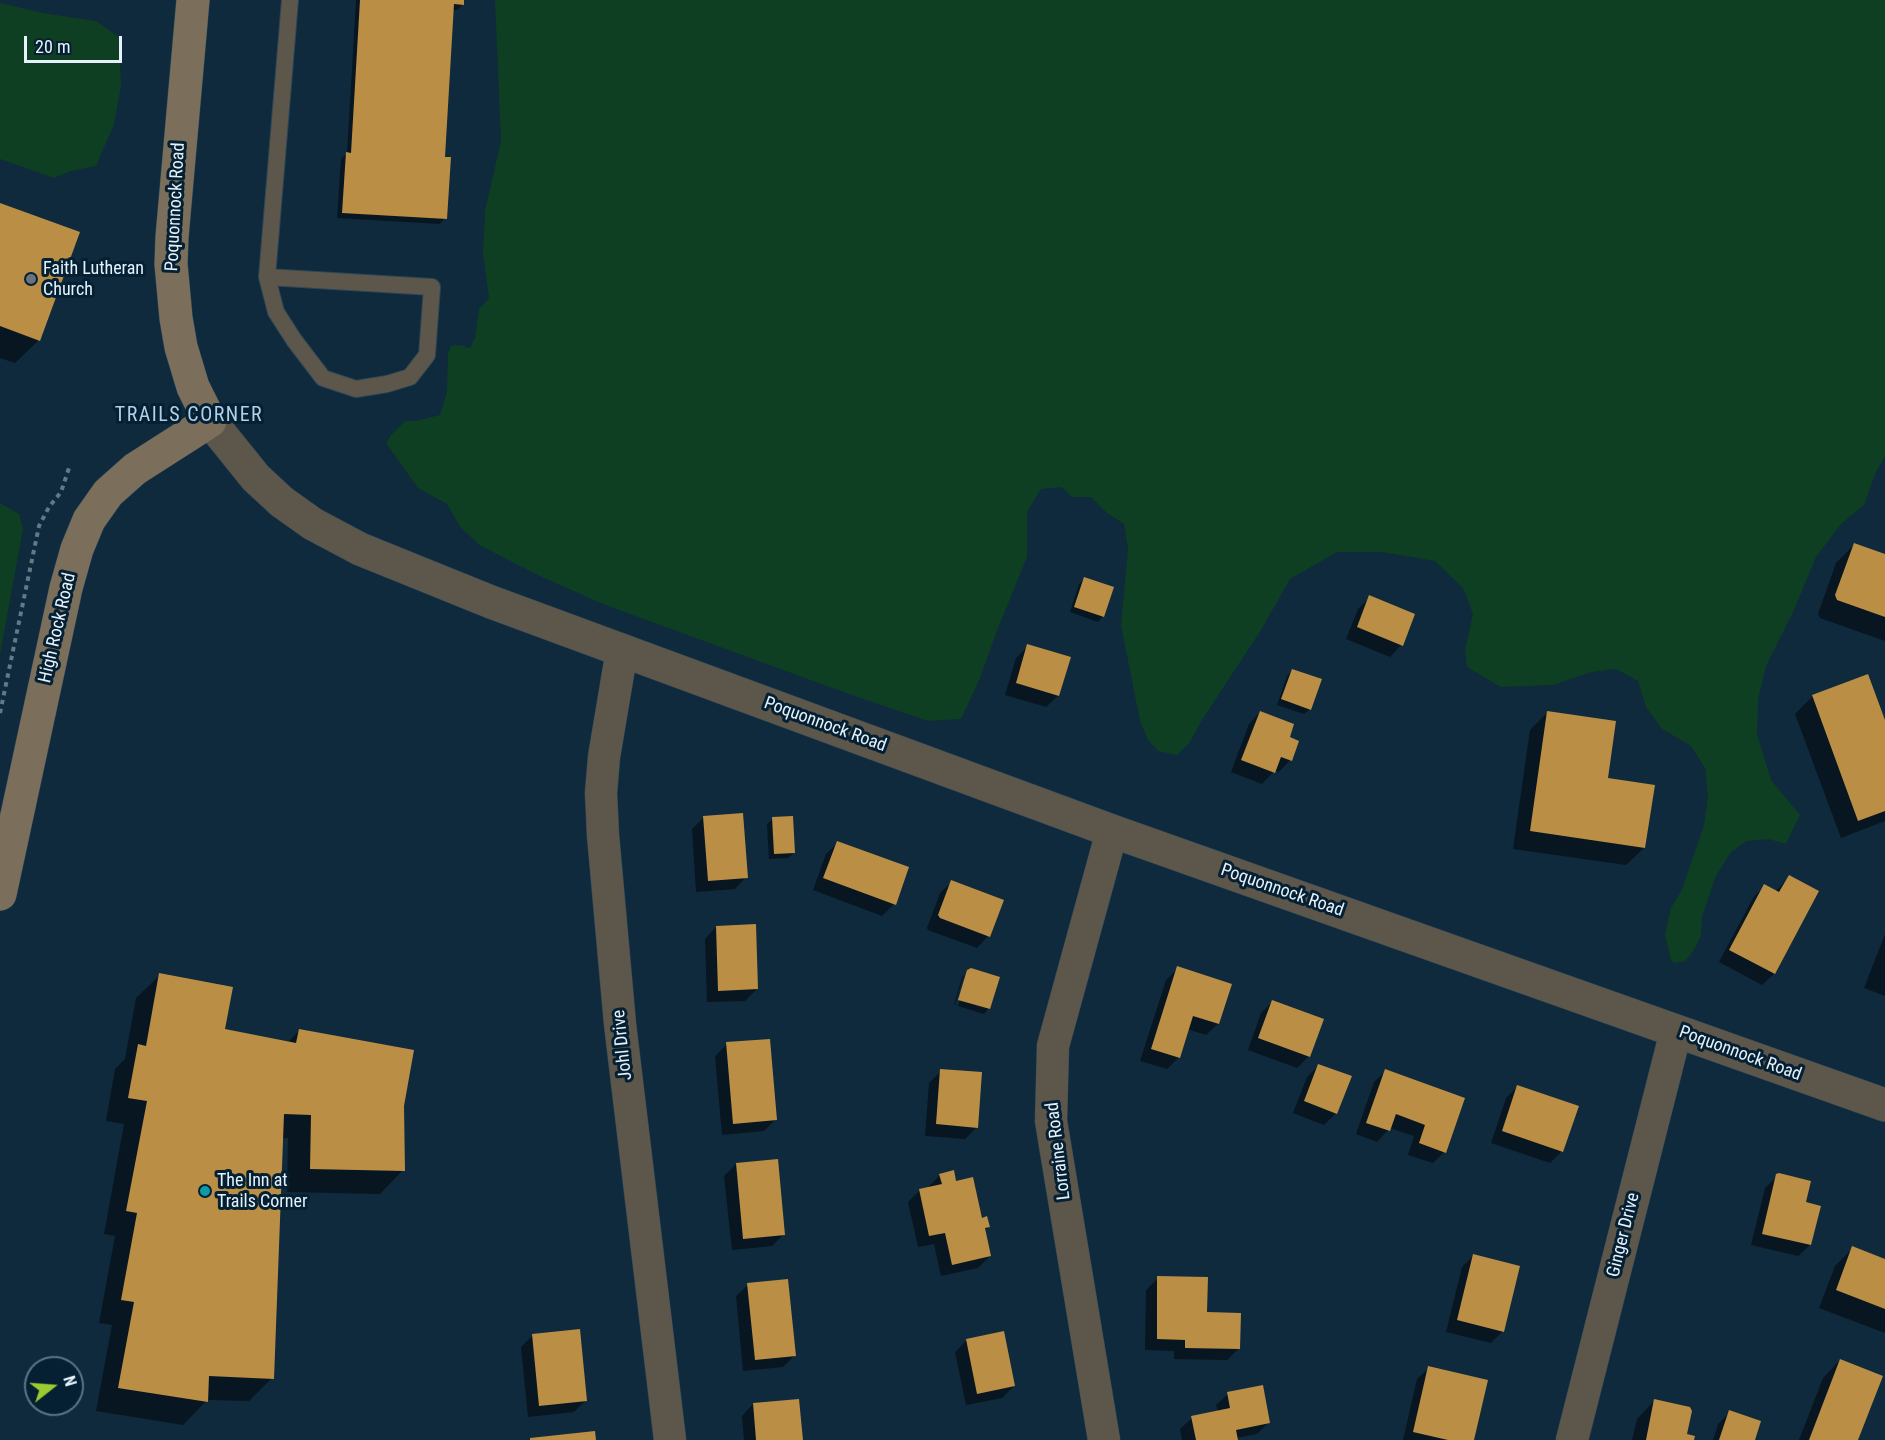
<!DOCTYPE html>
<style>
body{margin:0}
#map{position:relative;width:1885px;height:1440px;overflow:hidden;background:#0e2a3c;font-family:"Roboto Condensed",sans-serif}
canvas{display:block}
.north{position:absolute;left:24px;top:1356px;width:60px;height:60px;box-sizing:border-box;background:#042032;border:2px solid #5e7483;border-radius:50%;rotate:73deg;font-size:16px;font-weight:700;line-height:24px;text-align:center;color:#e5f2fc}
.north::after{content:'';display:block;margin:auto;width:21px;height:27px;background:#9cca31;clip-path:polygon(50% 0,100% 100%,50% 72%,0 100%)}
.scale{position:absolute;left:24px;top:36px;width:98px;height:27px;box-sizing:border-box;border:3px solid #e5f2fc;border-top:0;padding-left:8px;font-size:18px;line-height:21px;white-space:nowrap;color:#e5f2fc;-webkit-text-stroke:4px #042032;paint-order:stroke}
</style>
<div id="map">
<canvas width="1885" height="1440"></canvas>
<div class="north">N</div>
<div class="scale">20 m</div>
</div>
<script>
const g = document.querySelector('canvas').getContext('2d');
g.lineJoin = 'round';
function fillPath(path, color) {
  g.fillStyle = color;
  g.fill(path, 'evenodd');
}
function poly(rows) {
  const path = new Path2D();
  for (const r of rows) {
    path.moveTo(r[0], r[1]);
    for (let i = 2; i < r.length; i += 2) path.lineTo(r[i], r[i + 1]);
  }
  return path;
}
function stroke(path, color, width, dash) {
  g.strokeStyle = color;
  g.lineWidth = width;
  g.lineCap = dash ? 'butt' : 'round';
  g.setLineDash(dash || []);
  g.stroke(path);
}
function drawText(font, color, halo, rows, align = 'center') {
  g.font = font + ' "Roboto Condensed",sans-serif';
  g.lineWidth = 6;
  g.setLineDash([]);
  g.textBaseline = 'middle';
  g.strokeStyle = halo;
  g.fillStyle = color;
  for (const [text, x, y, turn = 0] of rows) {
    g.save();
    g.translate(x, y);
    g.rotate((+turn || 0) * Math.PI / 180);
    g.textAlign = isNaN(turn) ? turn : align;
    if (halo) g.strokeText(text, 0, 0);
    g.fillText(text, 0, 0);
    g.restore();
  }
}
const green = poly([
 [495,0,1885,0,1885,456,1876,472,1864,505,1841,524,1816,557,1794,610,1766,666,1758,700,1757,734,1771,780,1800,815,1786,844,1768,839,1747,841,1731,852,1716,876,1702,916,1701,936,1694,950,1685,961,1676,963,1671,961,1665,934,1671,908,1682,889,1704,825,1708,796,1705,768,1691,746,1662,729,1646,707,1638,681,1616,669,1591,672,1553,685,1501,687,1467,667,1465,650,1473,614,1463,588,1435,561,1382,552,1337,552,1290,579,1261,630,1202,720,1190,742,1177,755,1158,751,1148,740,1140,721,1121,625,1128,549,1124,524,1107,513,1091,497,1072,497,1061,487,1041,489,1027,512,1027,557,998,628,980,678,961,719,928,721,846,693,603,604,542,577,481,546,461,528,447,504,418,488,386,443,391,435,405,421,415,421,440,415,447,392,448,354,451,346,460,345,470,348,475,338,479,309,489,298,483,253,485,211,501,141],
 [0,3,43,13,96,21,119,37,121,86,114,124,96,166,71,171,54,178,0,159],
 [0,503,19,514,23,529,0,655]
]);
const shadow = poly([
 [356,0,463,0,463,4,457,10,453,10,444,159,445,218,440,224,337,218,341,159,347,153],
 [0,204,39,340,15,363,0,358],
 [1854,545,1885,556,1885,641,1820,618,1818,614,1836,563],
 [1085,578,1103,616,1098,622,1070,612,1079,584],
 [1370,597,1401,645,1390,657,1346,639,1358,609],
 [1028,646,1058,696,1046,707,1005,695,1016,658],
 [1293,670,1310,709,1304,714,1277,705,1287,676],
 [1813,696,1885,724,1885,821,1841,838,1795,714],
 [1260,712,1288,738,1290,760,1279,772,1275,770,1262,784,1231,772,1249,724],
 [1548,712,1644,848,1626,865,1513,849,1530,730],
 [703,818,746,877,735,889,696,892,692,829],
 [773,819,794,853,788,858,769,859,767,824],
 [838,843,894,904,882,916,813,890,826,854],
 [1789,877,1817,892,1774,974,1762,985,1719,962,1753,898,1764,886,1775,892],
 [952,882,1002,901,988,936,977,948,928,930,927,928,940,893],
 [716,927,757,989,745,1001,707,1002,705,939],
 [1885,934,1885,996,1864,988],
 [1178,968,1230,985,1218,1024,1206,1035,1187,1029,1178,1058,1167,1069,1140,1061,1166,980],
 [968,971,989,1008,984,1014,958,1006,968,973,966,973],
 [160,975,223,1030,288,1042,299,1031,403,1106,403,1170,380,1194,287,1192,288,1138,282,1138,272,1378,249,1401,207,1400,183,1425,96,1411,112,1325,99,1323,115,1236,104,1234,124,1124,106,1121,115,1069,125,1059,136,998],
 [964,975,955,1005,954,1005,962,977],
 [1272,1002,1309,1056,1297,1068,1248,1050,1261,1013],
 [727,1044,775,1120,764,1131,722,1135,715,1056],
 [1319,1065,1336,1113,1324,1125,1293,1113,1307,1077],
 [941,1071,977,1127,965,1139,925,1136,929,1083],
 [1386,1071,1444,1152,1433,1163,1408,1155,1414,1136,1390,1128,1377,1142,1356,1134,1374,1082],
 [1518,1086,1562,1151,1550,1163,1491,1143,1506,1098],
 [736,1164,784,1234,772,1246,732,1250,724,1176],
 [940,1175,955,1182,981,1220,988,1227,984,1231,990,1256,978,1268,941,1276,934,1244,918,1247,908,1202,920,1190,928,1189,928,1187],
 [1777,1176,1804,1203,1810,1245,1798,1256,1751,1245,1765,1188],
 [1853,1248,1885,1261,1885,1333,1819,1308,1835,1266],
 [1473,1256,1503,1331,1491,1343,1446,1332,1462,1267],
 [1158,1278,1206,1313,1239,1348,1227,1360,1174,1359,1174,1351,1145,1350,1146,1290],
 [748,1285,795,1355,783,1367,743,1371,736,1296],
 [533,1335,586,1400,574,1412,528,1417,521,1347],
 [967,1340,1014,1386,1002,1398,966,1405,955,1352],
 [1840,1360,1857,1440,1799,1440,1823,1378],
 [1429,1368,1473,1440,1403,1440,1417,1379],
 [1228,1394,1269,1422,1257,1434,1236,1438,1237,1440,1182,1440,1180,1429,1192,1418,1218,1412,1216,1405],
 [1654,1401,1686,1435,1693,1440,1632,1440,1637,1419],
 [753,1404,801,1440,744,1440,742,1416],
 [1730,1412,1753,1440,1713,1440,1718,1424]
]);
const building = poly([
 [360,0,464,0,464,5,454,4,445,157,451,157,447,219,342,213,346,152,351,153],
 [0,203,80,232,40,341,0,326],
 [1854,543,1885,554,1885,617,1837,600,1835,595],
 [1084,577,1114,587,1104,617,1074,607],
 [1369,595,1415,614,1403,646,1357,627],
 [1027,644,1071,657,1059,696,1016,683],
 [1292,669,1322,679,1311,710,1281,699],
 [1868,674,1885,720,1885,811,1858,821,1812,695],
 [1260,711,1294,724,1290,737,1299,741,1292,761,1281,757,1275,773,1241,760],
 [1547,711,1616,721,1608,778,1655,785,1645,848,1530,831],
 [743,813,748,878,708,881,703,816],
 [793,816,795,853,774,854,772,817],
 [837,841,909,867,896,905,823,878],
 [1789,875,1819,891,1775,974,1729,950,1764,884,1779,892],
 [951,880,1004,900,990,937,940,918,938,915],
 [756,924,758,989,718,991,716,926],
 [1177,966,1232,984,1219,1024,1193,1016,1180,1058,1151,1049],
 [971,968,1000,977,990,1009,958,1000,967,970],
 [159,973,233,987,225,1029,296,1043,299,1029,414,1050,404,1106,405,1171,310,1169,311,1115,284,1114,274,1379,209,1376,208,1402,118,1388,134,1302,121,1300,137,1213,126,1211,147,1101,128,1098,138,1044,146,1046],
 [1272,1000,1324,1019,1310,1057,1258,1038],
 [770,1039,777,1120,733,1124,726,1042],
 [1318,1064,1352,1076,1337,1114,1304,1101],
 [940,1069,982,1072,978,1128,936,1124],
 [1385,1069,1465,1098,1446,1153,1419,1143,1425,1125,1396,1114,1390,1131,1366,1123],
 [1517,1085,1579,1106,1563,1152,1502,1131],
 [778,1159,785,1235,743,1239,736,1163],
 [954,1170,956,1181,973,1177,982,1218,987,1216,990,1227,985,1228,991,1256,952,1265,945,1233,929,1236,919,1189,942,1184,939,1174],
 [1779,1173,1811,1181,1806,1202,1821,1206,1811,1245,1762,1234,1776,1174],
 [1852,1246,1885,1259,1885,1309,1836,1290],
 [1473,1254,1520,1266,1504,1332,1457,1320],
 [1157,1276,1208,1277,1207,1312,1241,1313,1240,1349,1185,1348,1185,1340,1157,1339],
 [788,1279,796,1356,755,1360,747,1283],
 [580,1329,587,1401,539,1406,532,1334],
 [1004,1331,1015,1386,977,1394,966,1339],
 [1840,1359,1883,1376,1858,1440,1809,1440],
 [1428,1366,1488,1380,1474,1440,1448,1440,1413,1432],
 [1263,1385,1270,1423,1236,1430,1238,1440,1196,1440,1191,1416,1230,1408,1227,1392],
 [799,1399,803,1440,756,1440,753,1403],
 [1654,1399,1690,1407,1692,1411,1687,1434,1695,1436,1694,1440,1646,1440],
 [1729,1410,1761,1421,1755,1440,1719,1440],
 [595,1431,596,1440,530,1440,530,1438]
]);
const path = poly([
 [0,713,39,526,49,507,61,492,69,468]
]);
const service = poly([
 [267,277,432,287,427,355,410,377,387,384,356,389,323,378,294,340,276,312,267,277,290,0]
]);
const minor = poly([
 [622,650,604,757,601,793,603,835,620,1024,670,1440],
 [1104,1440,1051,1121,1053,1046,1112,831],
 [1572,1440,1676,1031]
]);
const tertiary = poly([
 [210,421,256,478,282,502,313,524,360,549,491,602,1112,831,1885,1105]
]);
const secondary = poly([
 [0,894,66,588,77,549,89,520,108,493,135,469,210,421,193,387,181,347,176,318,171,264,172,237,193,0]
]);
const markers = [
 [31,279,6,"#6b7280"],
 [205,1191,6,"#0f9aa8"]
];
const streetNames = [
 ["Poquonnock Road",176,207,-87],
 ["High Rock Road",58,628,-77],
 ["Poquonnock Road",825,725,20],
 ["Poquonnock Road",1282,891,19],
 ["Johl Drive",623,1045,-96],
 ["Poquonnock Road",1740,1054,20],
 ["Lorraine Road",1059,1151,-97],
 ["Ginger Drive",1624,1235,-76]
];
const poiNames = [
 ["Faith Lutheran",43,269],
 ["Church",43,290],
 ["The Inn at",217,1181],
 ["Trails Corner",217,1202]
];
const neighbourhoodNames = [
 ["TRAILS CORNER",189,416]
];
fillPath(green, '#0e3f23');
fillPath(shadow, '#0007');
fillPath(building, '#bb8e45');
stroke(service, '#2c4657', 18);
stroke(minor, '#2c4657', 33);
stroke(tertiary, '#2c4657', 34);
stroke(secondary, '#2c4657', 34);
stroke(path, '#637988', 4, [4.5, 4.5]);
stroke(service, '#5d564a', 16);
stroke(minor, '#5d564a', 32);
stroke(tertiary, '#5d564a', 33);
stroke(secondary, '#7b6f5c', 33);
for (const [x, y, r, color] of markers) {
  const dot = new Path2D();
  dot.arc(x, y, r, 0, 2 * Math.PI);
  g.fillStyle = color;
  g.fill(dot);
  stroke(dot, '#042032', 2);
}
drawText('18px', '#e5f2fc', '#042032', streetNames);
drawText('18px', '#e5f2fc', '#042032', poiNames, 'left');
g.letterSpacing = '1.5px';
drawText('20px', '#b2d1e9', '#042032', neighbourhoodNames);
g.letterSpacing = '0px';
</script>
